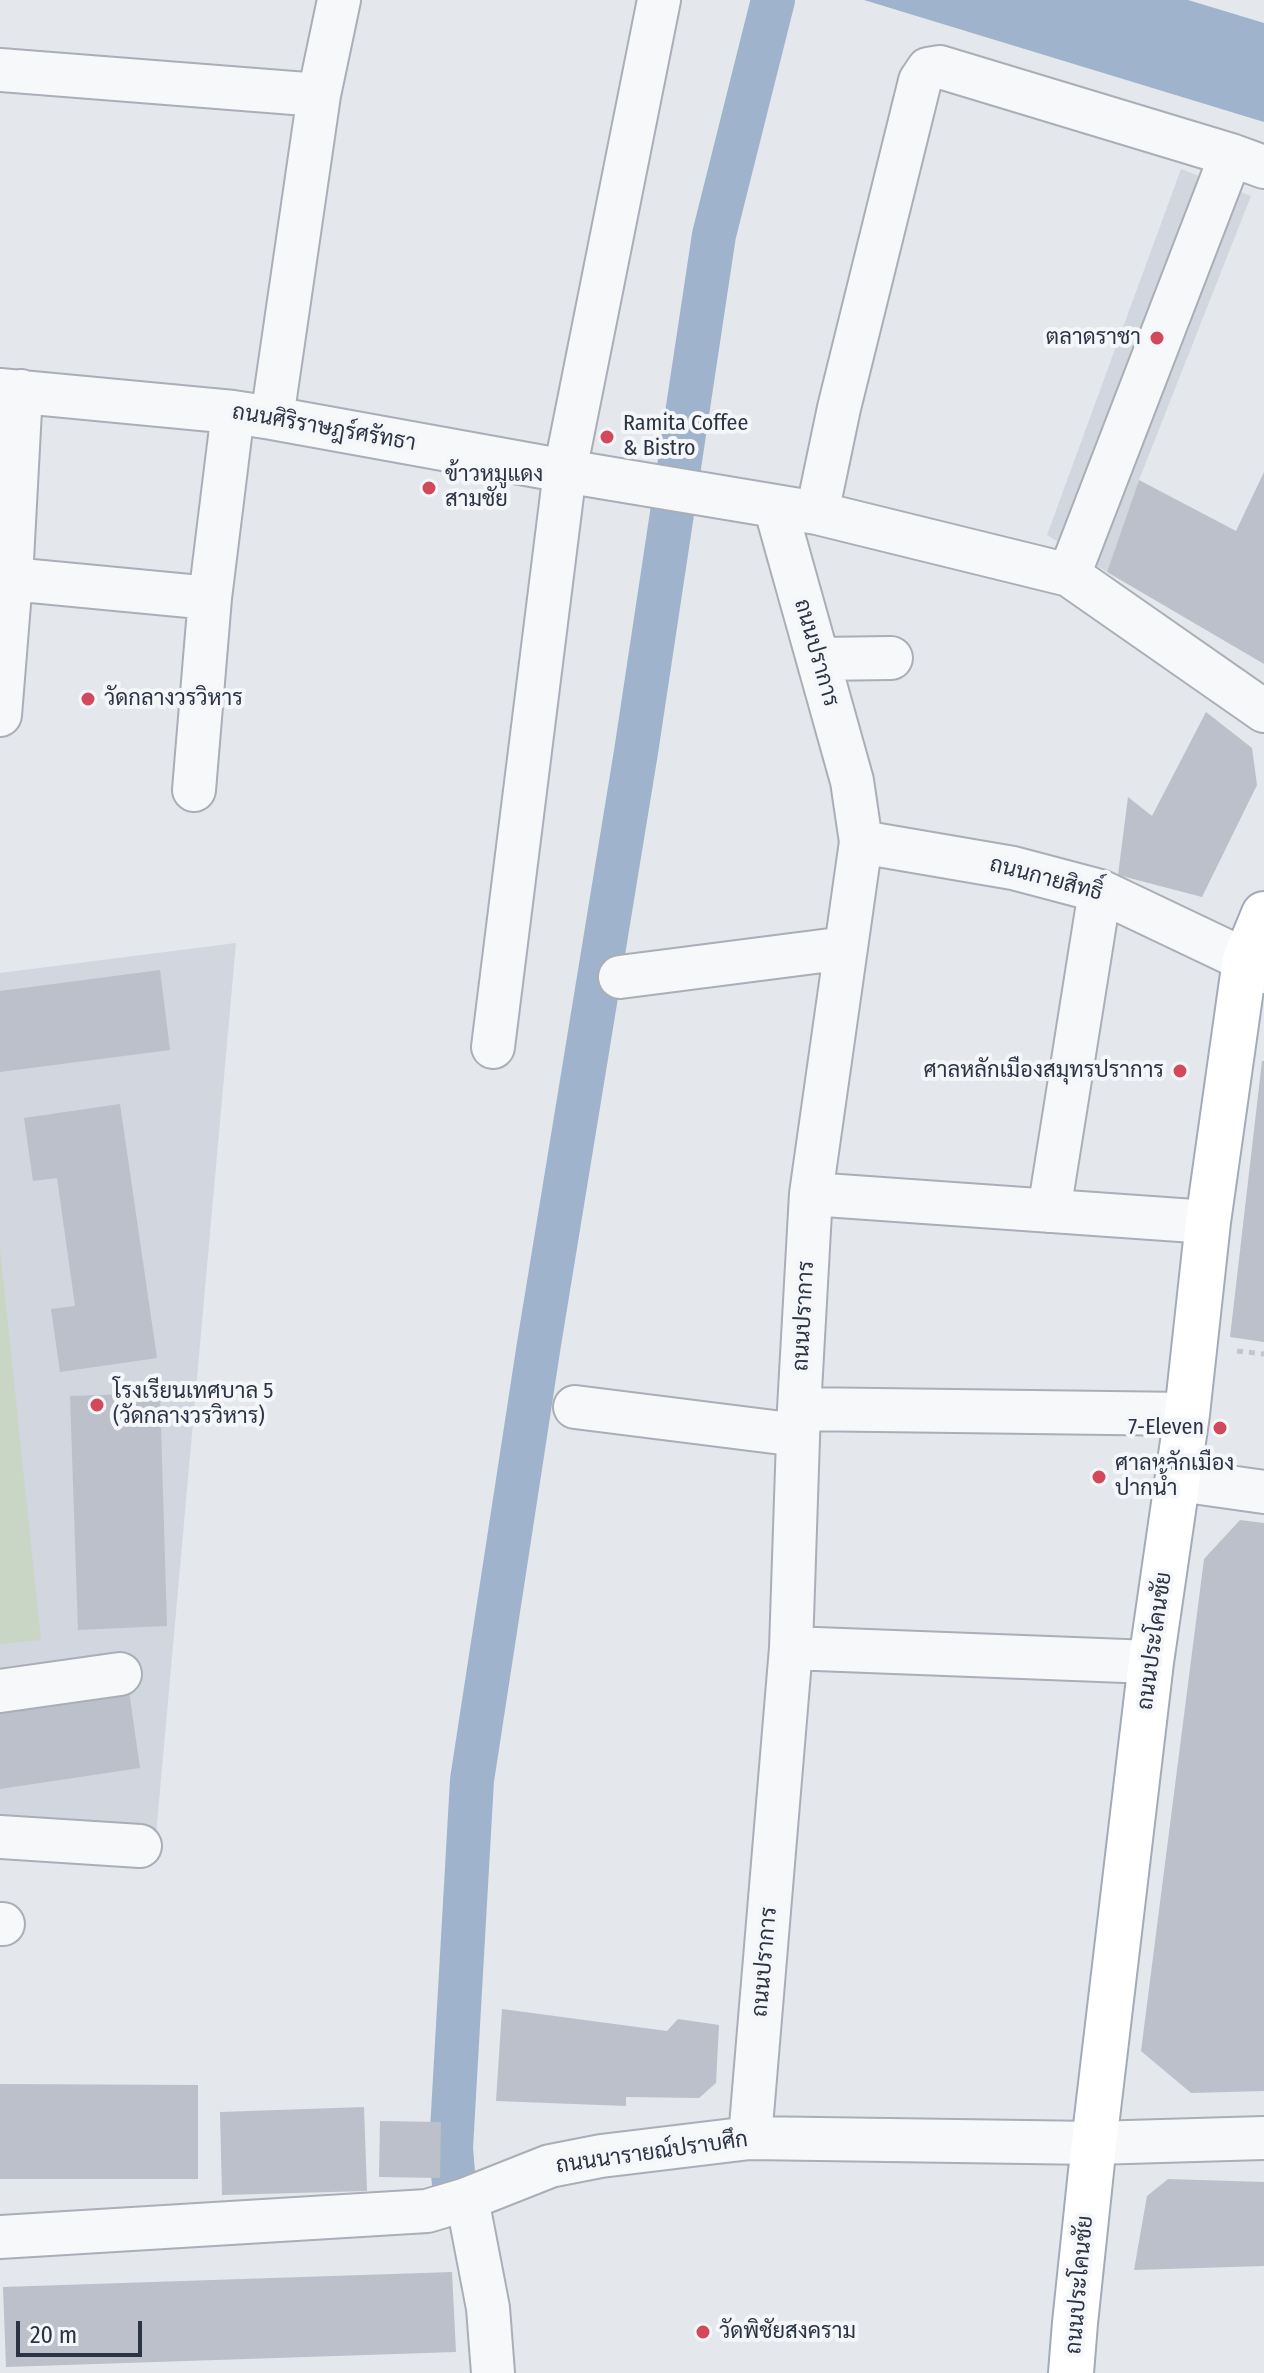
<!DOCTYPE html>
<meta charset="utf-8">
<style>
body{margin:0}
#map{position:relative;width:1264px;height:2373px;overflow:hidden;background:#e4e7ec;font-family:"Fira Sans Condensed",sans-serif}
canvas{display:block}
.scale{position:absolute;left:16px;top:2321px;width:126px;height:36px;box-sizing:border-box;border:4px solid #2b3445;border-top:0;padding-left:10px;font-size:24px;line-height:28px;white-space:nowrap;color:#2b3445;-webkit-text-stroke:6px #f4f6f9;paint-order:stroke}
</style>
<div id="map">
<canvas width="1264" height="2373"></canvas>
<div class="scale">20 m</div>
</div>
<script>
const g = document.querySelector('canvas').getContext('2d');
g.lineJoin = 'round';
function fillPath(path, color) {
  g.fillStyle = color;
  g.fill(path, 'evenodd');
}
function poly(rows) {
  const path = new Path2D();
  for (const r of rows) {
    path.moveTo(r[0], r[1]);
    for (let i = 2; i < r.length; i += 2) path.lineTo(r[i], r[i + 1]);
  }
  return path;
}
function stroke(path, color, width, dash) {
  g.strokeStyle = color;
  g.lineWidth = width;
  g.lineCap = dash ? 'butt' : 'round';
  g.setLineDash(dash || []);
  g.stroke(path);
}
function drawText(font, color, halo, rows, align = 'center') {
  g.font = font + ' "Fira Sans Condensed",Sarabun,sans-serif';
  g.lineWidth = 8;
  g.setLineDash([]);
  g.textBaseline = 'middle';
  g.strokeStyle = halo;
  g.fillStyle = color;
  for (const [text, x, y, turn = 0] of rows) {
    g.save();
    g.translate(x, y);
    g.rotate((+turn || 0) * Math.PI / 180);
    g.textAlign = isNaN(turn) ? turn : align;
    if (halo) g.strokeText(text, 0, 0);
    g.fillText(text, 0, 0);
    g.restore();
  }
}
const built = poly([
 [1181,169,1251,196,1139,480,1107,572,1047,535],
 [236,943,155,1846,0,1837,0,973]
]);
const green = poly([
 [0,1248,41,1640,0,1644]
]);
const water = poly([
 [864,0,1188,0,1264,23,1264,122]
]);
const canal = poly([
 [454,2185,451,2148,472,1780,539,1344,636,752,714,235,773,0]
]);
const building = poly([
 [1264,472,1264,664,1107,572,1139,480,1236,531],
 [1206,712,1252,748,1257,785,1202,897,1118,875,1128,797,1152,816],
 [160,970,170,1050,0,1072,0,991],
 [1262,1061,1264,1061,1264,1342,1230,1337],
 [120,1104,157,1358,60,1372,51,1309,75,1306,57,1178,33,1181,24,1118],
 [160,1393,167,1626,78,1630,70,1396],
 [1240,1520,1264,1523,1264,2091,1191,2093,1141,2051,1204,1559],
 [128,1684,140,1768,0,1789,0,1703],
 [502,2009,667,2031,678,2019,719,2025,716,2083,699,2098,626,2097,626,2106,496,2101],
 [0,2084,198,2085,198,2179,0,2179],
 [364,2107,367,2191,222,2195,220,2112],
 [380,2121,441,2122,440,2178,379,2177],
 [1168,2179,1264,2182,1264,2266,1134,2270,1147,2196],
 [452,2272,456,2352,6,2367,3,2287]
]);
const path = poly([
 [1237,1351,1264,1354]
]);
const minor = poly([
 [0,70,319,95],
 [0,390,233,412,272,418,565,471,817,513,1069,575,1264,711],
 [272,418,319,95,339,0],
 [817,513,839,408,920,81,928,69,940,67,1231,155,1264,167],
 [1069,575,1231,155],
 [11,579,210,598],
 [818,659,891,658],
 [0,715,11,579,21,391],
 [194,790,210,598,233,412],
 [861,842,1013,868,1100,891,1245,960,1264,972],
 [620,977,846,948],
 [493,1047,565,471,659,0],
 [811,1194,1208,1222],
 [1049,1211,1100,891],
 [575,1407,798,1435],
 [799,1409,1187,1414],
 [1179,1480,1264,1492],
 [791,1648,1151,1662],
 [0,1691,120,1674],
 [0,1837,140,1846],
 [0,1924,3,1924],
 [750,2138,791,1648,799,1409,811,1194,861,842,852,781,775,506],
 [467,2199,488,2308,493,2373],
 [0,2237,427,2211,464,2200,550,2166,601,2156,750,2138,1094,2143,1264,2138]
]);
const major = poly([
 [1071,2373,1075,2323,1094,2143,1151,1662,1187,1414,1208,1222,1245,960,1264,914]
]);
const markers = [
 [1157,338,8,"#d1495b"],
 [607,437,8,"#d1495b"],
 [429,488,8,"#d1495b"],
 [88,699,8,"#d1495b"],
 [1180,1071,8,"#d1495b"],
 [97,1405,8,"#d1495b"],
 [1220,1428,8,"#d1495b"],
 [1099,1477,8,"#d1495b"],
 [703,2332,8,"#d1495b"]
];
const poiNames = [
 ["ตลาดราชา",1141,338,"right"],
 ["Ramita Coffee",623,424],
 ["& Bistro",623,449],
 ["ข้าวหมูแดง",445,475],
 ["สามชัย",445,500],
 ["วัดกลางวรวิหาร",104,699],
 ["ศาลหลักเมืองสมุทรปราการ",1164,1071,"right"],
 ["โรงเรียนเทศบาล 5",113,1392],
 ["(วัดกลางวรวิหาร)",113,1417],
 ["7-Eleven",1204,1428,"right"],
 ["ศาลหลักเมือง",1115,1464],
 ["ปากน้ำ",1115,1489],
 ["วัดพิชัยสงคราม",719,2332]
];
const streetNames = [
 ["ถนนศิริราษฎร์ศรัทธา",324,428,10],
 ["ถนนปราการ",816,653,74],
 ["ถนนกายสิทธิ์",1046,879,15],
 ["ถนนปราการ",804,1316,-87],
 ["ถนนประโคนชัย",1155,1641,-82],
 ["ถนนปราการ",765,1962,-85],
 ["ถนนนารายณ์ปราบศึก",652,2153,-8],
 ["ถนนประโคนชัย",1080,2285,-85]
];
fillPath(built, '#d2d6de');
fillPath(green, '#c9d6c5');
fillPath(water, '#9fb4cc');
stroke(canal, '#9fb4cc', 44);
fillPath(building, '#bbc0ca');
stroke(minor, '#a9aeb7', 46);
stroke(major, '#a3abb8', 48);
stroke(path, '#c2c5cb', 5, [6, 6]);
stroke(minor, '#f7f8fa', 42);
stroke(major, '#fff', 44);
for (const [x, y, r, color] of markers) {
  const dot = new Path2D();
  dot.arc(x, y, r, 0, 2 * Math.PI);
  g.fillStyle = color;
  g.fill(dot);
  stroke(dot, '#f4f6f9', 3);
}
drawText('22px', '#2b3445', '#f4f6f9', poiNames, 'left');
drawText('22px', '#2b3445', '#f4f6f9', streetNames);
</script>
